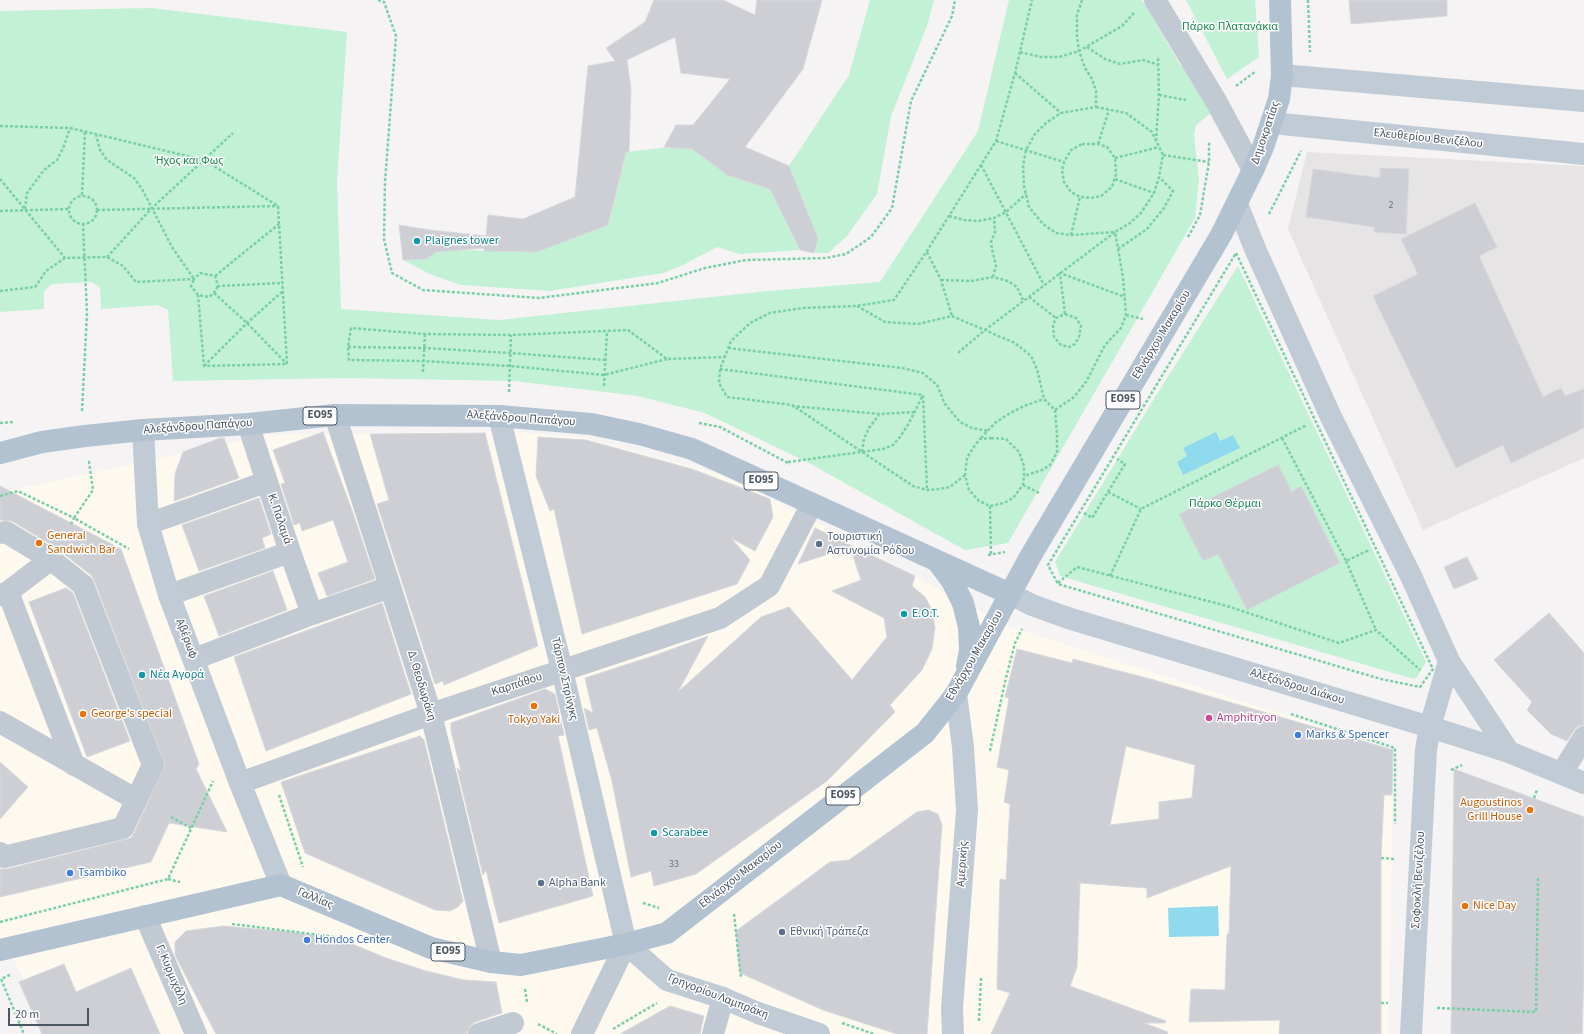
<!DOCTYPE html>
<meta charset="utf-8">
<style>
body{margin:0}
#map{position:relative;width:1584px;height:1034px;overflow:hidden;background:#f5f3f3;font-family:"Source Sans 3",sans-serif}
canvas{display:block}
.scale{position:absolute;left:8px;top:1008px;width:81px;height:18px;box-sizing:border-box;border:2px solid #4a5661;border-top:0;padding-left:5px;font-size:12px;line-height:14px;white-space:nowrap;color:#4a5661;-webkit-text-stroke:3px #fff;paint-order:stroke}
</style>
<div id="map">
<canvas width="1584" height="1034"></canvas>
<div class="scale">20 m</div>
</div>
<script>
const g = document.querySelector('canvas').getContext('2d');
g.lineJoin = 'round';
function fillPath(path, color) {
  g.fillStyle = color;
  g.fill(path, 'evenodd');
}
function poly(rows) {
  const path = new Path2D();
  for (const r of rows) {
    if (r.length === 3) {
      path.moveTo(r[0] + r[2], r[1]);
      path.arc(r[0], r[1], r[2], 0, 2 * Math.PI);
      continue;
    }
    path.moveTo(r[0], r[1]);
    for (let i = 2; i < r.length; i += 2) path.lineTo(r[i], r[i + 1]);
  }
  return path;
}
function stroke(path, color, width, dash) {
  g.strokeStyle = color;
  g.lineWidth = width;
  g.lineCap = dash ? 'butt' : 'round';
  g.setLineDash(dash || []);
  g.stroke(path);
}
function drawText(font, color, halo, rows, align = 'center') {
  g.font = font + ' "Source Sans 3",sans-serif';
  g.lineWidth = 3;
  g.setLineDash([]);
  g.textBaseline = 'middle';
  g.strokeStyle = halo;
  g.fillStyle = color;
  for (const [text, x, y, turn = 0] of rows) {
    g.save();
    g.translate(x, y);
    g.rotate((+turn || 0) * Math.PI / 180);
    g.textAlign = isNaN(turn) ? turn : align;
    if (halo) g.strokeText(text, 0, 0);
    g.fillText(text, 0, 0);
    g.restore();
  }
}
const commercial = poly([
 [508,431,586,438,731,477,1008,626,1394,750,1388,1034,51,1034,10,953,0,944,0,493,265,435]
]);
const education = poly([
 [1307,152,1584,166,1584,458,1423,530,1288,229]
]);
const green = poly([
 [870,0,934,0,927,26,891,116,877,194,847,236,828,253,814,253,818,238,789,166,849,75],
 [1009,0,1142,0,1179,63,1217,108,1196,125,1194,135,1199,180,1195,218,1008,543,965,550,807,462,705,413,638,396,514,381,348,378,173,381,168,310,157,305,101,309,100,287,91,282,52,284,44,291,44,309,0,312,0,11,152,8,347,32,337,180,341,309,499,320,768,291,880,282,978,131],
 [1186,0,1255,0,1259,57,1227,79],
 [671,147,692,149,727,175,770,189,800,250,740,254,717,247,683,265,663,273,550,291,461,285,432,275,403,260,427,259,436,252,460,250,537,252,608,225,626,152],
 [1238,266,1426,662,1417,677,1414,679,1060,576,1055,562,1157,394]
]);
const water = poly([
 [1216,432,1220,441,1233,435,1240,448,1183,475,1177,462,1187,456,1183,448],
 [1218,906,1219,936,1169,937,1168,908]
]);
const building = poly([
 [654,0,723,0,755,15,757,0,822,0,803,69,745,147,789,166,818,238,814,253,800,250,770,189,727,175,692,149,664,147,676,125,693,125,730,79,681,73,675,37,627,60,631,89,629,152,626,152,608,225,537,252,484,251,484,248,436,252,427,259,403,260,399,225,430,230,486,236,488,215,523,219,575,197,588,66,615,61,606,48,645,22,654,0],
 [1349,0,1447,0,1447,16,1351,24,1349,0],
 [1380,168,1409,169,1406,234,1374,232,1374,227,1306,217,1313,169,1380,178,1380,168],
 [1475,203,1497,247,1479,256,1543,397,1561,388,1565,396,1584,389,1584,428,1511,463,1503,445,1456,468,1373,296,1418,274,1401,239,1475,203],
 [323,432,353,513,375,579,327,596,318,573,348,562,333,520,302,531,300,523,294,525,281,484,285,483,273,450,323,432],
 [485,433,538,646,444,685,443,681,435,684,377,504,389,500,370,434,485,433],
 [538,437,586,440,692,469,770,499,773,517,755,551,731,538,750,560,737,584,582,634,554,509,550,511,536,476,538,437],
 [220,438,224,438,239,478,174,501,175,474,183,452,220,438],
 [1278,465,1292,492,1301,486,1340,563,1247,610,1218,554,1203,561,1179,514,1278,465],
 [0,486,121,549,199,764,196,769,227,832,169,823,151,862,0,897,0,869,7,869,131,838,134,833,165,765,94,580,91,575,55,547,12,521,0,520,0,486],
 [259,498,271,534,262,538,265,548,199,571,182,525,259,498],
 [815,528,915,576,912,586,925,597,932,610,935,628,932,649,922,670,890,705,895,712,827,781,696,874,654,886,651,871,631,877,612,781,597,728,589,730,584,708,593,713,585,678,656,655,708,636,678,692,761,617,789,607,852,680,887,637,884,618,832,591,861,580,850,547,798,564,815,528],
 [1467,557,1478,579,1454,589,1444,567,1467,557],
 [273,571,287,610,219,636,204,596,273,571],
 [66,588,73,593,130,741,87,757,29,602,66,588],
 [382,603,411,694,266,751,234,657,382,603],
 [1549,613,1584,653,1584,725,1578,726,1574,730,1567,741,1551,734,1527,710,1532,702,1494,660,1549,613],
 [1017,649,1072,663,1073,659,1154,680,1393,750,1392,795,1384,795,1381,858,1381,1034,1279,1034,1280,1020,1189,1022,1191,989,1225,990,1227,934,1229,934,1231,866,1147,898,1147,888,1080,883,1077,967,1070,986,1166,1021,1165,1023,1144,1023,1168,1032,1167,1034,991,1034,1010,993,997,989,1000,879,1006,880,1010,804,1004,802,1009,770,997,767,1009,698,1005,697,1017,649],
 [1126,746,1195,765,1192,798,1159,802,1159,819,1110,825,1126,746],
 [545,689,555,694,564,735,558,736,593,896,499,923,486,870,483,875,457,768,461,771,451,731,451,723,545,689],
 [420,736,424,740,463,901,458,907,450,911,435,910,305,853,281,782,420,736],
 [0,762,28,787,0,819,0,762],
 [1454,769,1584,817,1584,971,1582,1034,1451,1034,1454,769],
 [928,810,938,814,942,825,927,1034,897,1034,823,1010,740,973,736,931,830,862,849,860,917,812,928,810],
 [223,926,289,932,340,939,386,958,426,971,464,980,496,982,502,1013,475,1022,470,1026,467,1034,216,1034,179,963,175,955,175,942,186,931,223,926],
 [64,964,76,992,131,968,160,1034,42,1034,19,982,64,964],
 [670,1006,704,1016,700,1034,620,1034,670,1006]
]);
const path = poly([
 [378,0,384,2,396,36,385,182,384,239,392,273,423,290,539,298,658,283,705,268,746,260,826,258,846,254,871,237,892,208,911,101,952,16,955,0],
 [1082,0,1077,15,1077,36,1079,51,1085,68,1092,79,1096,91,1096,107],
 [1308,0,1310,52],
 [1087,47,1105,59,1120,64,1143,60,1159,65],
 [1020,52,1041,57,1059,57,1079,51,1122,26,1134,13],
 [1015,73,1061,113],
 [1236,86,1256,71],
 [1159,95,1186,100],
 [1096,107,1126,113,1152,132,1163,155,1159,177,1154,193,1141,213,1130,223,1115,232,1071,235,1056,233,1043,224,1029,207,1024,186,1023,166,1026,150,1035,134,1046,123,1061,113,1096,107],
 [0,126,70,128,204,160,278,206,287,364,204,366,198,295],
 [96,134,100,150,107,160,134,178,142,189,172,247,194,279,191,286,198,295,209,297,214,293,218,286],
 [996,141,1064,162],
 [1156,141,1159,95,1158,56],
 [1082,144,1098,144,1107,147,1115,158,1116,174,1112,187,1101,196,1091,198,1080,197,1071,192,1064,182,1062,170,1064,162,1071,150,1082,144],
 [1098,144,1109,110],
 [1163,155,1209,162],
 [1115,158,1159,147],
 [981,165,1044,285],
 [0,179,65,258],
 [1115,179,1154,193],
 [82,195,85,131],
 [83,210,14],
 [25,209,27,193,44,170,57,160,64,146,70,128],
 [97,210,278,206],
 [0,211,68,209],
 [1269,214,1301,151],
 [949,216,964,220,978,221,994,218,1006,212,1026,194],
 [1071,235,1080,197],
 [1188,237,1200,215,1209,162,1209,142],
 [1118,249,1147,229,1164,208,1173,191,1159,177],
 [927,252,941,280,952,316],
 [1236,253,1433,669,1420,687,1381,679,1058,584,1048,565,1236,253],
 [107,257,152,208,233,133],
 [215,276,279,224],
 [993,277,996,266,992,249,991,242,995,232,994,218],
 [941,280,971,281,993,277,1008,281,1017,287,1023,300],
 [0,291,35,287,46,271,65,258,107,257,123,266,136,282,194,279,200,273,215,276,218,286,283,283],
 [214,293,247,323,287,364],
 [1029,297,1056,318],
 [857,306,885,322,918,324,952,316,1015,343,1031,356,1037,369,1044,399,1055,410,1057,434,1057,452,1050,465,1042,470,1024,476],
 [1065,314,1060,273,1125,297],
 [1065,314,1076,318,1081,326,1079,337,1075,344,1069,347,1061,345,1054,337,1053,325,1056,318,1065,314],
 [1126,315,1143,319],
 [348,347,424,348,510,353,605,360],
 [728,348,902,368,923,373,937,385,945,404,960,422,972,428,988,431],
 [958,353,985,330,1115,232,1123,277,1126,315,1121,328,1105,345,1086,382,1074,397,1055,410],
 [667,359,604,375,510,366,423,361,349,360,348,347,351,328,425,334,511,335,628,330,667,359,725,357],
 [204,366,247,323,283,291],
 [720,369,923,395,927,490],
 [423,372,425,334],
 [604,386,607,331],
 [509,392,511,335],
 [792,406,880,414,915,412],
 [82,411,87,313,83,225],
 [0,423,13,422],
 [699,423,720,427,790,464],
 [981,438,995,423,1007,415,1024,406,1044,399],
 [991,438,1006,439,1019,452,1024,466,1024,476,1023,485,1013,498,1004,503,990,506,979,501,969,490,965,475,967,458,973,448,980,439,991,438],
 [1282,438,1346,561,1369,550],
 [862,452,864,439,869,428,879,415],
 [90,462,89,462,93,490,74,518,129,549],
 [788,462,883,449,893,445,900,437,909,423,923,395],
 [965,475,950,487,939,489,927,490,913,486,792,405,727,397,719,383,720,369,731,341,750,323,770,313,802,308,856,306,894,300,927,251,996,141,1015,73,1032,0],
 [1023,485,1039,493],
 [1108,492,1141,509],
 [0,496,18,491,74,518,71,524],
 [990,506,991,555],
 [1084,513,1092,518,1125,464,1117,459],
 [988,555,1005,552],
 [1346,561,1376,630],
 [1110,576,1141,509,1307,425],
 [1058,583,1077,567,1227,606,1339,643,1376,630,1420,670],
 [1291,714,1395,748,1395,824],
 [990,751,1005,682,1015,643,1022,629],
 [1451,770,1462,765],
 [279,795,303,867],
 [1534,798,1537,790],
 [171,817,191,828],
 [1381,858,1395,859],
 [168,879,180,882],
 [643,903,659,908],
 [734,914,741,978],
 [0,922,168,879,213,781],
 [232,924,336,937],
 [10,975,1,979,24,1034],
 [525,989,527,1002],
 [1381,1003,1388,1003],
 [1437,1008,1536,1012,1538,877],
 [979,1021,981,978],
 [842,1023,874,1034],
 [538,1024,557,1034],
 [613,1029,657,1003]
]);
const street = poly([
 [1155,0,1216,101,1253,170],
 [335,415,431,714,491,962],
 [248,424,290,552,312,614],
 [148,524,266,482],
 [0,533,6,532,49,558,83,585,153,765,123,828,4,857,0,853],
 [8,592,74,765],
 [0,595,8,592,46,563,49,558],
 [169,595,290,552],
 [194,659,312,614,390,587],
 [0,722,135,799],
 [1562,773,1584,737],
 [240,783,431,714,720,618,769,586,812,504],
 [145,916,196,1034],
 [479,1034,513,1023],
 [582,1034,626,944],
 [713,1034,723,998]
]);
const secondary = poly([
 [1282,75,1584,101],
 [1272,123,1584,154],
 [1237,204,1256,251,1331,417,1411,576,1449,661,1509,752],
 [499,416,562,670,626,944,667,980,723,998,758,1013,819,1034],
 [143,430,148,524,169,595,240,783,281,885],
 [1010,594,1032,605,1068,618,1430,727,1509,752,1584,783],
 [953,1034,952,1008,967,810,963,747,956,694],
 [1411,1034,1426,750,1430,727,1449,661]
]);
const primary = poly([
 [0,453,42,442,85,436,143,430,248,424,335,415,499,416,591,424,639,434,692,449,1010,594],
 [937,561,952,581,963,603,969,627,970,651,967,666],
 [0,950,281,885,431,948,491,962,521,965,626,944,667,933,925,733,956,694,1030,557,1221,235,1253,170,1263,147,1279,99,1282,75,1280,0]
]);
const markers = [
 [417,241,4,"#0f9aa8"],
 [39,543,4,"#e8710a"],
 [819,544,4,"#5c6f8a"],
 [904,614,4,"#0f9aa8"],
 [142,675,4,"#0f9aa8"],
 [534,706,4,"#e8710a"],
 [83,714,4,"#e8710a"],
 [1209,718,4,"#d1479c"],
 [1298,735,4,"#3f7fe0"],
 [1530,810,4,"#e8710a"],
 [654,833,4,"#0f9aa8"],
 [70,873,4,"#3f7fe0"],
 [541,883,4,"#5c6f8a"],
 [1465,906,4,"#e8710a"],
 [782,932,4,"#5c6f8a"],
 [307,940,4,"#3f7fe0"]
];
const numberNames = [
 ["2",1391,206],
 ["33",674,865]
];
const shields = [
 [1123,400,34],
 [320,416,34],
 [761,481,34],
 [843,796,34],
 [448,952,34]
];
const shieldNames = [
 ["ΕΟ95",1123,400],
 ["ΕΟ95",320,416],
 ["ΕΟ95",761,481],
 ["ΕΟ95",843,796],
 ["ΕΟ95",448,952]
];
const parkNames = [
 ["Πάρκο Πλατανάκια",1230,27],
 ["Ήχος και Φως",189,161],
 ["Πάρκο Θέρμαι",1225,504]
];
const streetNames = [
 ["Δημοκρατίας",1266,133,-71],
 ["Ελευθερίου Βενιζέλου",1428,139,6],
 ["Εθνάρχου Μακαρίου",1162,335,-59],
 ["Αλεξάνδρου Παπάγου",521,419,4],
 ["Αλεξάνδρου Παπάγου",198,427,-4],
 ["Κ. Παλαμά",279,519,71],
 ["Αβέρωφ",186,639,69],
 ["Εθνάρχου Μακαρίου",975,656,-60],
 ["Τάρπον Σπρίνγκς",564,679,77],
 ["Καρπάθου",517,685,-18],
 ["Δ. Θεοδωράκη",421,686,73],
 ["Αλεξάνδρου Διάκου",1297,687,17],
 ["Αμερικής",963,864,-86],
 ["Εθνάρχου Μακαρίου",741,875,-38],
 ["Σοφοκλή Βενιζέλου",1419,880,-87],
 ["Γαλλίας",315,899,23],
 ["Γ. Κυρμιχάλη",171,975,67],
 ["Γρηγορίου Λαμπράκη",718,997,21]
];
const cultureNames = [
 ["Plaignes tower",425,241],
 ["Ε.Ο.Τ.",912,614],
 ["Νέα Αγορά",150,675],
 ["Scarabee",662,833]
];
const foodNames = [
 ["General",47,536],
 ["Sandwich Bar",47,550],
 ["George's special",91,714],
 ["Tokyo Yaki",534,720,"center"],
 ["Augoustinos",1522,803,"right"],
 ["Grill House",1522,817,"right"],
 ["Nice Day",1473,906]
];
const serviceNames = [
 ["Τουριστική",827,537],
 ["Αστυνομία Ρόδου",827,551],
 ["Alpha Bank",549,883],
 ["Εθνική Τράπεζα",790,932]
];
const hotelNames = [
 ["Amphitryon",1217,718]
];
const shopNames = [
 ["Marks & Spencer",1306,735],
 ["Tsambiko",78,873],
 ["Hondos Center",315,940]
];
fillPath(commercial, '#fdf9ef');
fillPath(education, '#e6e4e5');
fillPath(green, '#c3f1d5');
fillPath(water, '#90daee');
fillPath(building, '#cdcfd5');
stroke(building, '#d7d9de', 1);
stroke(path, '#7ad0a6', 2.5, [3, 2]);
stroke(street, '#c1cad2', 22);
stroke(secondary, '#c1cbd6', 22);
stroke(primary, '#b3c2d1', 22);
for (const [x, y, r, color] of markers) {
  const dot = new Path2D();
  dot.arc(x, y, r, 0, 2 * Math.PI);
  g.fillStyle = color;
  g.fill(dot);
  stroke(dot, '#fff', 1.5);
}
drawText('10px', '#6b747e', null, numberNames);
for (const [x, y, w] of shields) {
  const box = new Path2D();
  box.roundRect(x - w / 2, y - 9, w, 18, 3);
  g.fillStyle = '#fff';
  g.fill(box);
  stroke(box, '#4a5661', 1);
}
drawText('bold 11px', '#4a5661', null, shieldNames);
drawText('12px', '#17864f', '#fff', parkNames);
drawText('12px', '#4a5661', '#fff', streetNames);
drawText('12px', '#0d838f', '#fff', cultureNames, 'left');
drawText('12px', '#c56008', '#fff', foodNames, 'left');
drawText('12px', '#4e5e75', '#fff', serviceNames, 'left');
drawText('12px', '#b23c85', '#fff', hotelNames, 'left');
drawText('12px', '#366cbe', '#fff', shopNames, 'left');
</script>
